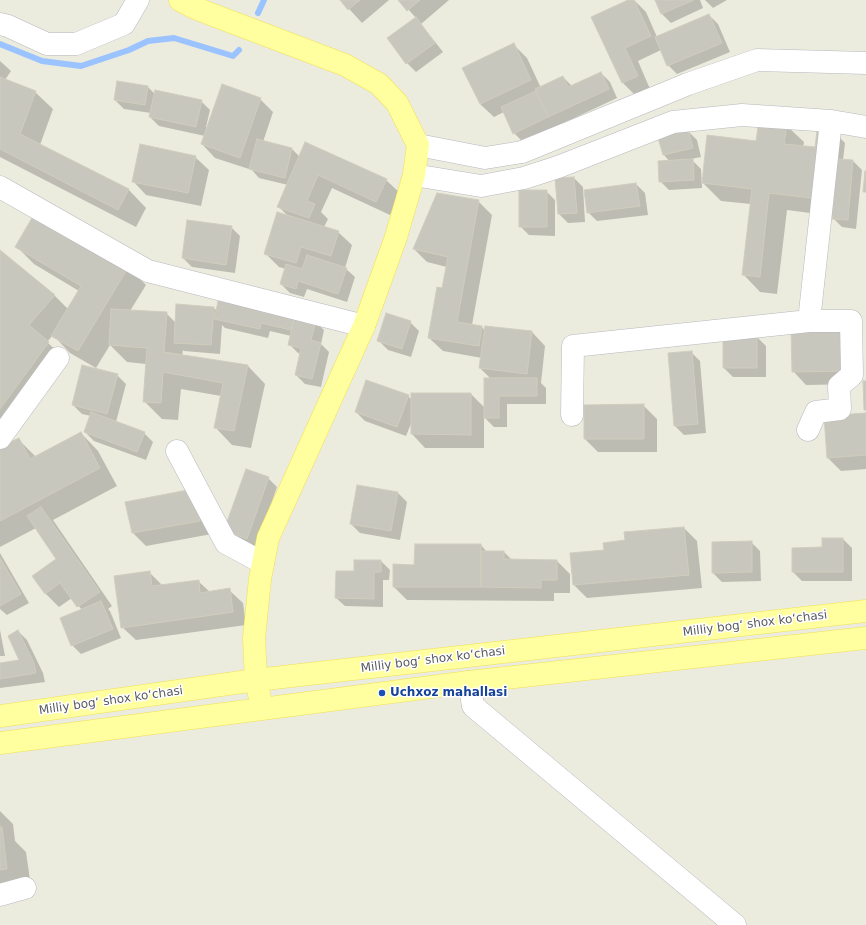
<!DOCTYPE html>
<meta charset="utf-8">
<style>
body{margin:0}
canvas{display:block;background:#ebebde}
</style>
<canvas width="866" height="925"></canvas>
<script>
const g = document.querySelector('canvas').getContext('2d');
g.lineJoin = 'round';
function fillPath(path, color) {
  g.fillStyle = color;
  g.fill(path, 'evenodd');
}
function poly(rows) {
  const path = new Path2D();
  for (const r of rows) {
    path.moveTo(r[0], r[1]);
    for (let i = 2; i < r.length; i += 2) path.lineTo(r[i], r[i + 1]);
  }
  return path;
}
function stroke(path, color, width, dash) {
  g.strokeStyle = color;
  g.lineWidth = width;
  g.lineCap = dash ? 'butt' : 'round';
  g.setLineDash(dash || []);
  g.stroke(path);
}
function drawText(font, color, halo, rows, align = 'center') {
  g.font = font + ' "DejaVu Sans",sans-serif';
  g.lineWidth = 3;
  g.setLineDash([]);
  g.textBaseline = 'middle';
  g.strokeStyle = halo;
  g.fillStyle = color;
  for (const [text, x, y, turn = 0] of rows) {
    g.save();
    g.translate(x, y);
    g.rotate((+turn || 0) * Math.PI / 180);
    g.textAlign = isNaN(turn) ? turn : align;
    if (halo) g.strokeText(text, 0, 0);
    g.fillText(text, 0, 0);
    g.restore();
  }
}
const shadow = poly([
 [341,0,389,0,362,23],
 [400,0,449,0,421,24,443,52,416,72,407,63,388,38,416,18],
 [630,0,634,0,646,12,657,37,709,15,718,24,730,52,677,74,668,65,661,50,638,61,650,89,636,96,622,82,592,17],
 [656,0,700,0,703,8,671,23,662,14],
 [705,0,727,0,713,8],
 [514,45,527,58,541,88,563,77,572,86,601,73,610,82,617,98,523,142,514,133,504,112,494,117,480,104],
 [0,61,11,71,5,80,35,92,53,109,40,145,129,190,146,208,136,227,0,157],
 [148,87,155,94,201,101,210,110,206,127,208,128,260,99,273,112,263,142,292,149,300,157,386,180,400,193,390,215,332,188,321,212,328,219,324,227,338,232,352,245,345,268,355,277,347,302,307,289,304,297,290,293,281,284,286,269,279,267,265,253,289,217,279,207,288,185,259,178,252,170,215,158,202,144,205,136,159,126,150,117,151,113,124,109,115,100],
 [786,125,804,142,803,147,816,148,827,125,845,143,843,160,853,161,862,170,856,229,842,227,833,218,833,216,787,210,777,294,760,292,743,274,751,204,721,201,702,182,757,142],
 [688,131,697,140,701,157,691,159,701,169,702,188,669,190,660,181,670,162,664,155,660,139],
 [195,157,209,170,201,206,146,195,133,181],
 [574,178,583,187,585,222,568,223,559,214,556,179],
 [636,184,645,193,648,215,597,221,588,212],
 [546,191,555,200,555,236,529,235,520,226],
 [478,201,492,215,472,325,482,327,485,331,486,327,532,332,545,346,541,383,546,388,546,404,507,404,507,427,494,427,484,417,484,448,425,448,412,434,412,421,406,436,365,421,356,412,408,396,412,400,412,394,471,394,485,408,491,379,480,368,482,358,443,351,429,338,443,289,447,267,427,262,414,249],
 [188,221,231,227,240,236,235,273,192,267,183,258],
 [16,246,128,267,146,285,130,311,166,313,176,323,214,308,217,311,315,321,324,330,321,344,329,352,321,387,305,384,296,375,301,354,298,353,289,344,291,336,270,331,268,338,225,328,222,325,220,354,184,351,183,350,182,356,248,366,265,384,251,448,232,445,215,427,221,396,181,389,178,420,162,419,144,401,146,364,127,362,110,345,96,368,70,353,53,335,47,342,66,360,3,447,18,439,36,457,81,433,98,451,117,486,53,520,112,606,108,609,110,611,121,638,81,654,72,645,82,610,72,598,59,607,45,593,57,559,36,528,0,547,0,252,54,295,68,309,79,291,34,264],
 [410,322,419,331,411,357,388,350,379,341],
 [757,337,766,346,766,377,733,377,724,368],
 [859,343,860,384,806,385,793,371],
 [691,352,700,361,706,433,684,435,675,426],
 [117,375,126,384,116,422,144,433,153,442,146,460,94,441,85,432,91,416,82,414,73,405],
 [643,405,657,419,657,452,598,452,585,439],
 [866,414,866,469,841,471,828,458],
 [268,478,277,487,256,547,235,539,226,530],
 [193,490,212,534,146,546,133,533,127,503],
 [398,493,407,502,400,540,360,533,351,524],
 [684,528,697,541,702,588,587,598,574,585,605,551,626,541],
 [843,539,852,548,852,581,802,581,793,572,823,548],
 [751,542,760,551,761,581,722,582,713,573],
 [481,545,487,552,504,552,512,560,557,561,570,574,570,593,554,593,554,601,407,600,394,587],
 [0,553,29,603,7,615,0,609],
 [381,561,390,570,389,580,383,580,383,607,345,606,336,598,355,572],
 [149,572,163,586,198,581,210,592,229,590,243,603,246,625,136,640,122,627],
 [0,630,5,656,0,656],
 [18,631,27,640,43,673,45,682,0,688,0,664,20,661],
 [0,811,13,824,15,841,26,852,32,894,0,898]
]);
const stream = poly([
 [258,13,264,0],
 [0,44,42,61,81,66,129,50,148,41,174,38,233,56,239,50]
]);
const building = poly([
 [340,0,360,0,348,10,340,0],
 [398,0,420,0,407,11,398,0],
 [628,0,634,0,651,36,625,48,638,76,622,83,591,17,628,0],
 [655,0,694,0,661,14,655,0],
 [709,14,722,43,667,66,655,37,709,14],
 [416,17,435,43,406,64,387,38,416,17],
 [514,43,531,80,480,104,462,68,514,43],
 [601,72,609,89,548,117,535,89,563,76,568,87,601,72],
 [0,77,36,91,20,134,129,189,118,210,0,149,0,77],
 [117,81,148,86,145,105,114,100,117,81],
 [222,84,261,98,240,158,201,144,222,84],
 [155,90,202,100,196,127,149,117,155,90],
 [536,91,548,117,513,134,501,107,536,91],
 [759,120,787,124,784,144,815,147,818,123,828,124,819,199,769,193,760,277,742,275,752,189,702,183,707,135,756,141,759,120],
 [688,130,693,148,663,155,658,138,688,130],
 [257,139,292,148,285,178,249,169,257,139],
 [305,142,387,179,376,202,318,175,307,201,315,204,309,218,277,207,305,142],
 [140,144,196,156,188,193,132,182,140,144],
 [693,159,694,180,659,182,658,161,693,159],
 [837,159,853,160,848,220,832,219,837,159],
 [865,171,866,171,866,192,863,192,865,171],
 [574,177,577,213,558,214,555,178,574,177],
 [636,183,640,206,587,213,584,190,636,183],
 [519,190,547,190,547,227,519,227,519,190],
 [437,193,479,200,457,322,482,326,479,346,428,338,437,287,442,288,448,257,413,249,437,193],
 [36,211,129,266,78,351,51,336,81,286,15,247,36,211],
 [277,212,339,231,331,256,301,247,296,263,264,254,277,212],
 [187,220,232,226,226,265,182,258,187,220],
 [0,250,55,295,29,325,49,342,0,409,0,250],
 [307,255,347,268,338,294,298,281,296,289,280,284,286,264,302,269,307,255],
 [220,293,295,312,291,330,261,323,260,329,214,319,220,293],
 [176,304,214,307,211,345,174,343,176,304],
 [111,309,167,312,164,352,248,365,234,431,214,428,223,383,163,372,161,403,143,402,147,348,109,345,111,309],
 [386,313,411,321,402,349,377,341,386,313],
 [295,315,316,320,311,340,321,343,312,379,295,375,301,348,288,345,295,315],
 [485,326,532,331,527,374,479,368,485,326],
 [846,329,847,371,792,372,791,330,846,329],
 [723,336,757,336,757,368,723,368,723,336],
 [692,351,698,424,674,426,668,353,692,351],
 [82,365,118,374,107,414,72,405,82,365],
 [484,378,537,378,537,396,499,396,499,418,484,418,484,378],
 [366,380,409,395,397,427,355,412,366,380],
 [863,381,866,381,866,410,864,410,863,381],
 [411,393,471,393,471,435,411,434,411,393],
 [644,404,644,439,584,439,584,405,644,404],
 [91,412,145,432,137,452,84,432,91,412],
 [866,413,866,455,827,458,824,416,866,413],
 [81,432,100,468,0,521,0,447,19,438,30,459,81,432],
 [246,469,269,477,247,539,224,530,246,469],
 [357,485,398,492,391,531,350,524,357,485],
 [193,489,200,521,132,533,125,502,193,489],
 [41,507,100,592,77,607,60,583,45,594,32,576,56,559,27,516,41,507],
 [684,527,689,575,573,585,570,553,604,550,603,543,625,540,624,532,684,527],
 [822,538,843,538,843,572,792,572,792,548,822,547,822,538],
 [752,541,752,572,712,573,712,542,752,541],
 [415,544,481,544,481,587,393,587,393,564,414,565,415,544],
 [481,551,504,551,504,559,557,560,557,580,541,580,541,588,481,587,481,551],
 [0,558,21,594,0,606,0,558],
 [354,560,381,560,381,572,374,572,374,599,335,598,336,571,354,571,354,560],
 [150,571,152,586,199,580,200,593,230,588,233,612,121,628,114,576,150,571],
 [101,601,113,629,71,646,60,618,101,601],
 [18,630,34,663,36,673,0,679,0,663,19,660,8,636,18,630],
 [0,827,2,827,7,869,0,870,0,827]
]);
const minor = poly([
 [0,24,8,26,47,44,76,44,124,24,138,0],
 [418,145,485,158,522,152,688,84,757,60,866,63],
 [414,175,481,186,524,178,558,167,673,122,742,115,831,121,866,127],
 [0,187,148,271,364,326],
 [809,321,831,121],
 [572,415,573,346,809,321,851,321,852,375,839,386,840,409,816,412,808,430],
 [0,438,58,358],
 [177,451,226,543,263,563],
 [469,682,473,706,735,925],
 [0,895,25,888]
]);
const major = poly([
 [180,0,193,7,213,15,345,65,379,84,397,103,418,145,414,175,396,237,364,326,268,538,260,579,254,638,256,680,262,708],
 [0,716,256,680,866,611],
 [0,743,469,682,866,638]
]);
const markers = [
 [382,693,4,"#1a4fb4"]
];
const streetNames = [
 ["Milliy bog‘ shox ko‘chasi",755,624,-7],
 ["Milliy bog‘ shox ko‘chasi",433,660,-7],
 ["Milliy bog‘ shox ko‘chasi",111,701,-8]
];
const transitNames = [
 ["Uchxoz mahallasi",390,693]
];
fillPath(shadow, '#0003');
stroke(stream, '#9bc3ff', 6);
fillPath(building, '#c8c7be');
stroke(building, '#d0cdbd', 1);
stroke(minor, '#b7b8be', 23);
stroke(major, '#f3e050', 23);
stroke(minor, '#fff', 22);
stroke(major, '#ffffa0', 22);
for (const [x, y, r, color] of markers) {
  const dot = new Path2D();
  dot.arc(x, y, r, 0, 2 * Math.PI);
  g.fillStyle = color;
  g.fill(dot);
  stroke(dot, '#fff', 1.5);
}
drawText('12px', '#585a60', '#fff', streetNames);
drawText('bold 12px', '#164399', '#fff', transitNames, 'left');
</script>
